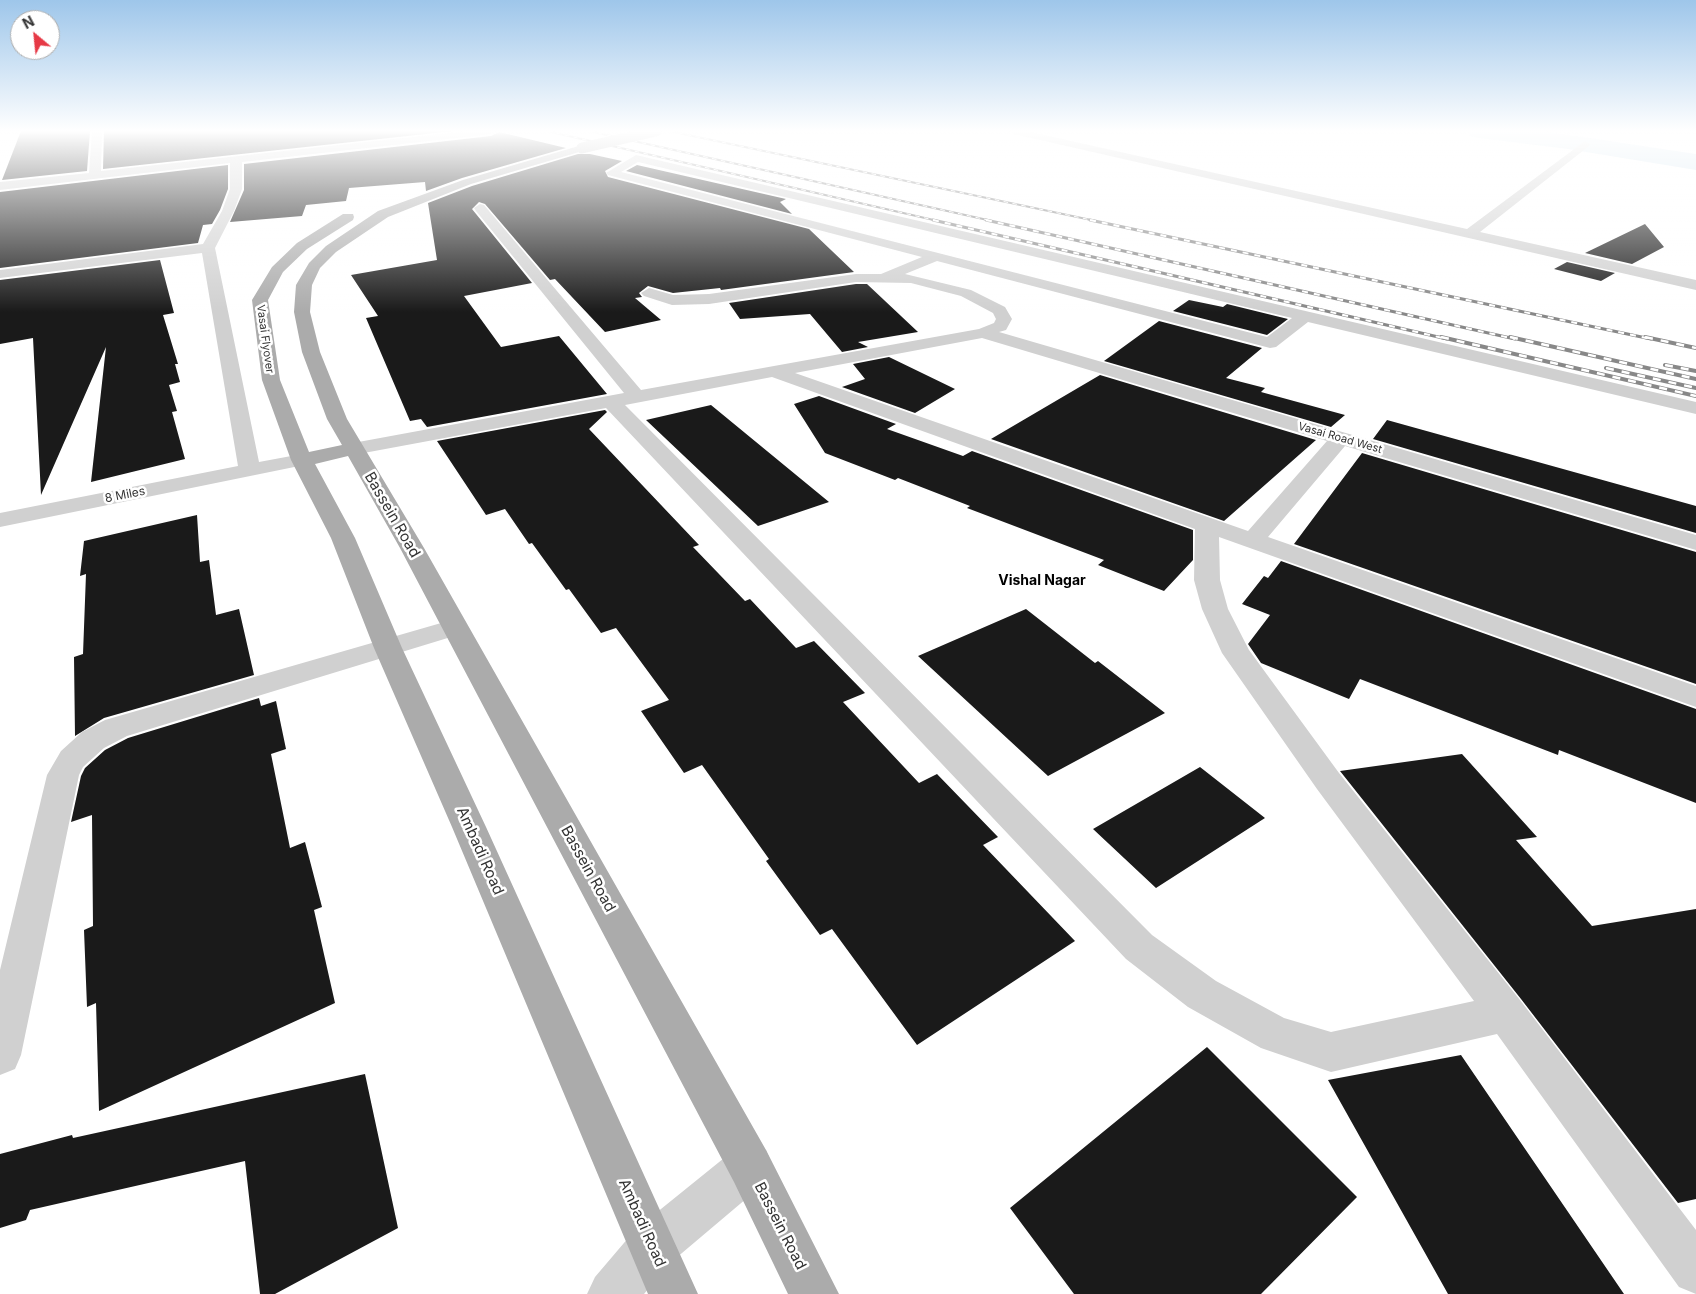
<!DOCTYPE html>
<style>
body{margin:0}
#map{position:relative;width:1696px;height:1294px;overflow:hidden;background:#fff;font-family:Inter,sans-serif}
canvas{display:block}
.north{position:absolute;left:10px;top:10px;width:50px;height:50px;box-sizing:border-box;background:#fff;border:1px solid #adadad;border-radius:50%;rotate:332deg;font-size:14px;font-weight:700;line-height:20px;text-align:center;color:#333}
.north::after{content:'';display:block;margin:auto;width:18px;height:22px;background:#e63946;clip-path:polygon(50% 0,100% 100%,50% 72%,0 100%)}
</style>
<div id="map">
<canvas width="1696" height="1294"></canvas>
<div class="north">N</div>
</div>
<script>
const g = document.querySelector('canvas').getContext('2d');
g.lineJoin = 'round';
function poly(rows) {
  const path = new Path2D();
  for (const r of rows) {
    path.moveTo(r[0], r[1]);
    for (let i = 2; i < r.length; i += 2) path.lineTo(r[i], r[i + 1]);
  }
  return path;
}
function fillPath(path, color) {
  g.fillStyle = color;
  g.fill(path, 'evenodd');
}
function stroke(path, color, width, dash) {
  g.strokeStyle = color;
  g.lineWidth = width;
  g.lineCap = dash ? 'butt' : 'round';
  g.setLineDash(dash || []);
  g.stroke(path);
}
function drawText(font, color, halo, rows, align = 'center') {
  g.font = font + ' Inter,sans-serif';
  g.lineWidth = 5;
  g.setLineDash([]);
  g.textBaseline = 'middle';
  g.strokeStyle = halo;
  g.fillStyle = color;
  for (const [text, x, y, turn = 0] of rows) {
    g.save();
    g.translate(x, y);
    g.rotate((+turn || 0) * Math.PI / 180);
    g.textAlign = isNaN(turn) ? turn : align;
    if (halo) g.strokeText(text, 0, 0);
    g.fillText(text, 0, 0);
    g.restore();
  }
}
const river = poly([
 [1467,131,1543,131,1696,154,1696,170,1568,149,1479,138,1470,136,1467,131]
]);
const building = poly([
 [21,131,90,131,87,171,2,180],
 [104,131,453,131,103,169],
 [499,132,566,148,462,178,426,191,425,182,349,188,346,201,306,205,302,216,230,222,244,190,244,164,491,136],
 [578,154,590,154,622,161,605,171,608,177,809,229,854,272,721,290,720,288,673,293,648,286,639,293,642,297,635,298,661,320,605,332,555,279,550,280,485,204,479,202,472,209,532,283,464,296,501,347,559,336,607,394,427,427,421,419,410,421,366,318,378,316,351,275,437,260,428,203,472,186],
 [228,165,228,189,220,210,212,224,203,225,198,243,0,268,0,192],
 [637,165,786,199,780,202,792,214,626,171],
 [1645,224,1664,247,1632,264,1585,253],
 [160,260,174,313,163,315,178,364,175,364,180,382,169,385,177,411,172,412,185,459,91,482,106,347,41,495,33,338,0,344,0,280],
 [1567,262,1615,273,1601,281,1554,269],
 [856,284,867,284,918,332,858,342,868,347,842,352,810,314,740,319,729,303],
 [1189,300,1223,307,1227,304,1288,319,1267,335,1173,311],
 [1159,321,1262,348,1226,378,1265,388,1261,392,1345,415,1331,427,1104,361],
 [889,357,955,389,915,413,842,387,865,379,853,364],
 [1100,375,1316,440,1224,521,991,439],
 [819,396,896,424,887,429,963,456,972,451,1193,530,1193,560,1164,591,1098,565,1104,560,967,508,970,506,898,478,895,480,825,453,794,404],
 [711,405,829,502,758,526,646,420],
 [605,410,607,412,589,429,699,545,693,547,745,601,750,599,796,648,814,641,865,693,843,702,919,783,937,774,998,837,983,845,1075,941,917,1045,832,929,820,935,766,861,769,859,702,765,684,773,641,711,669,700,616,628,601,633,569,589,566,590,532,543,529,544,505,509,486,515,437,441],
 [1387,420,1696,506,1696,533,1373,439],
 [1362,453,1696,552,1696,684,1294,544],
 [197,515,200,562,209,560,216,615,239,609,254,675,104,718,75,736,74,657,83,654,86,574,80,576,84,541],
 [1281,561,1696,709,1696,803,1559,750,1558,755,1360,679,1349,699,1261,663,1248,644,1270,615,1242,604,1264,576,1268,578],
 [1026,609,1095,663,1098,661,1165,713,1048,776,918,656],
 [259,698,261,706,276,701,286,749,271,754,290,848,305,842,322,907,314,910,335,1003,99,1111,96,1003,87,1007,84,930,93,926,92,815,71,822,81,776,85,768,105,750,128,738],
 [1462,754,1537,837,1516,840,1592,926,1696,909,1696,1199,1678,1203,1521,999,1340,771],
 [1200,767,1265,818,1156,888,1093,829],
 [1207,1047,1357,1197,1261,1294,1074,1294,1010,1208],
 [1461,1055,1624,1294,1448,1294,1328,1080],
 [365,1074,398,1228,275,1294,260,1294,245,1161,30,1210,26,1220,0,1228,0,1154,72,1135,73,1138]
]);
const minor = poly([
 [92,131,102,131,101,171,467,131,496,131,491,134,242,162,242,189,234,211,215,248,259,462,302,454,309,456,313,460,309,464,0,527,0,513,238,466,202,253,0,278,0,270,203,244,222,211,230,189,230,163,0,190,0,182,89,173,92,131],
 [1009,131,1026,131,1467,229,1585,141,1590,144,1589,146,1480,232,1696,280,1696,290,1014,134,1009,131],
 [636,155,1696,402,1696,414,1308,322,1276,347,1270,348,937,261,905,274,971,290,1005,307,1012,319,1006,330,999,332,1696,535,1696,550,1345,446,1268,537,1696,686,1696,707,1219,537,1220,580,1228,609,1249,650,1339,773,1520,1000,1696,1230,1696,1294,1679,1287,1497,1034,1331,1072,1261,1048,1188,1007,1126,959,606,408,353,455,346,453,343,449,346,445,353,443,624,393,476,211,474,208,480,204,484,205,641,390,979,329,994,323,996,319,993,313,961,296,911,283,856,282,709,304,672,305,644,296,641,293,649,288,673,295,709,294,856,274,881,274,922,257,608,175,606,173,636,155],
 [638,162,1292,318,1267,337,621,172,638,162],
 [982,338,1327,441,1248,531,795,373,982,338],
 [772,377,1195,529,1194,580,1202,609,1222,653,1317,789,1474,1001,1331,1032,1284,1018,1216,981,1152,935,625,405,772,377],
 [455,619,464,621,468,627,464,633,127,736,104,748,83,767,79,775,21,1055,15,1069,0,1075,0,970,47,775,61,751,82,732,105,720,455,619]
]);
const tertiary = poly([
 [750,1143,766,1150,773,1166,766,1182,669,1264,644,1294,587,1294,595,1277,635,1230,734,1150,750,1143]
]);
const primary = poly([
 [582,145,586,146,586,150,471,184,388,217,336,252,320,268,312,285,310,312,320,352,347,419,424,548,766,1150,839,1294,788,1294,734,1182,400,548,348,456,315,464,355,538,402,648,486,827,698,1294,648,1294,452,827,374,648,331,538,291,460,262,380,252,300,272,267,297,243,343,214,353,214,354,217,353,220,307,249,283,272,268,300,280,380,309,452,342,445,327,419,302,352,294,312,296,285,309,263,326,246,378,211,463,180,582,145]
]);
const railFar2 = poly([
 [547,131,938,221],
 [589,131,992,221],
 [669,131,1096,221]
]);
const railFar1 = poly([
 [933,220,1447,339],
 [986,220,1515,339],
 [1090,220,1651,339]
]);
const rail = poly([
 [1441,337,1696,396],
 [1510,337,1696,379],
 [1645,337,1696,348],
 [1665,365,1696,371],
 [1606,368,1696,388]
]);
const primaryBridge = poly([
 [582,148,656,131]
]);
const farStreetnames = [
 ["Vasai Flyover",265,339,82],
 ["Vasai Road West",1340,438,16]
];
const streetNames = [
 ["8 Miles",125,495,-11]
];
const neighbourhoodNames = [
 ["Vishal Nagar",1042,581]
];
const nearStreetnames = [
 ["Bassein Road",392,515,60],
 ["Ambadi Road",480,851,66],
 ["Bassein Road",588,869,61],
 ["Ambadi Road",642,1223,66],
 ["Bassein Road",780,1226,63]
];
fillPath(river, '#cfe2ee');
fillPath(building, '#1a1a1a');
fillPath(minor, '#d0d0d0');
fillPath(tertiary, '#d0d0d0');
fillPath(primary, '#ababab');
stroke(railFar2, '#888', 2);
stroke(railFar1, '#888', 3);
stroke(rail, '#888', 4);
stroke(railFar2, '#fff', 1, [4.5]);
stroke(railFar1, '#fff', 2, [6]);
stroke(rail, '#fff', 2.5, [8]);
stroke(primaryBridge, '#ababab', 11);
const sky = g.createLinearGradient(0, 0, 0, 312);
sky.addColorStop(0, '#9ec6ea');
sky.addColorStop(0.42, '#fff');
sky.addColorStop(1, '#ffffff00');
g.fillStyle = sky;
g.fillRect(0, 0, 1696, 312);
drawText('11px', '#333', '#fff', farStreetnames);
drawText('12px', '#333', '#fff', streetNames);
drawText('bold 14px', '#000', '#fff', neighbourhoodNames);
drawText('15px', '#333', '#fff', nearStreetnames);
</script>
